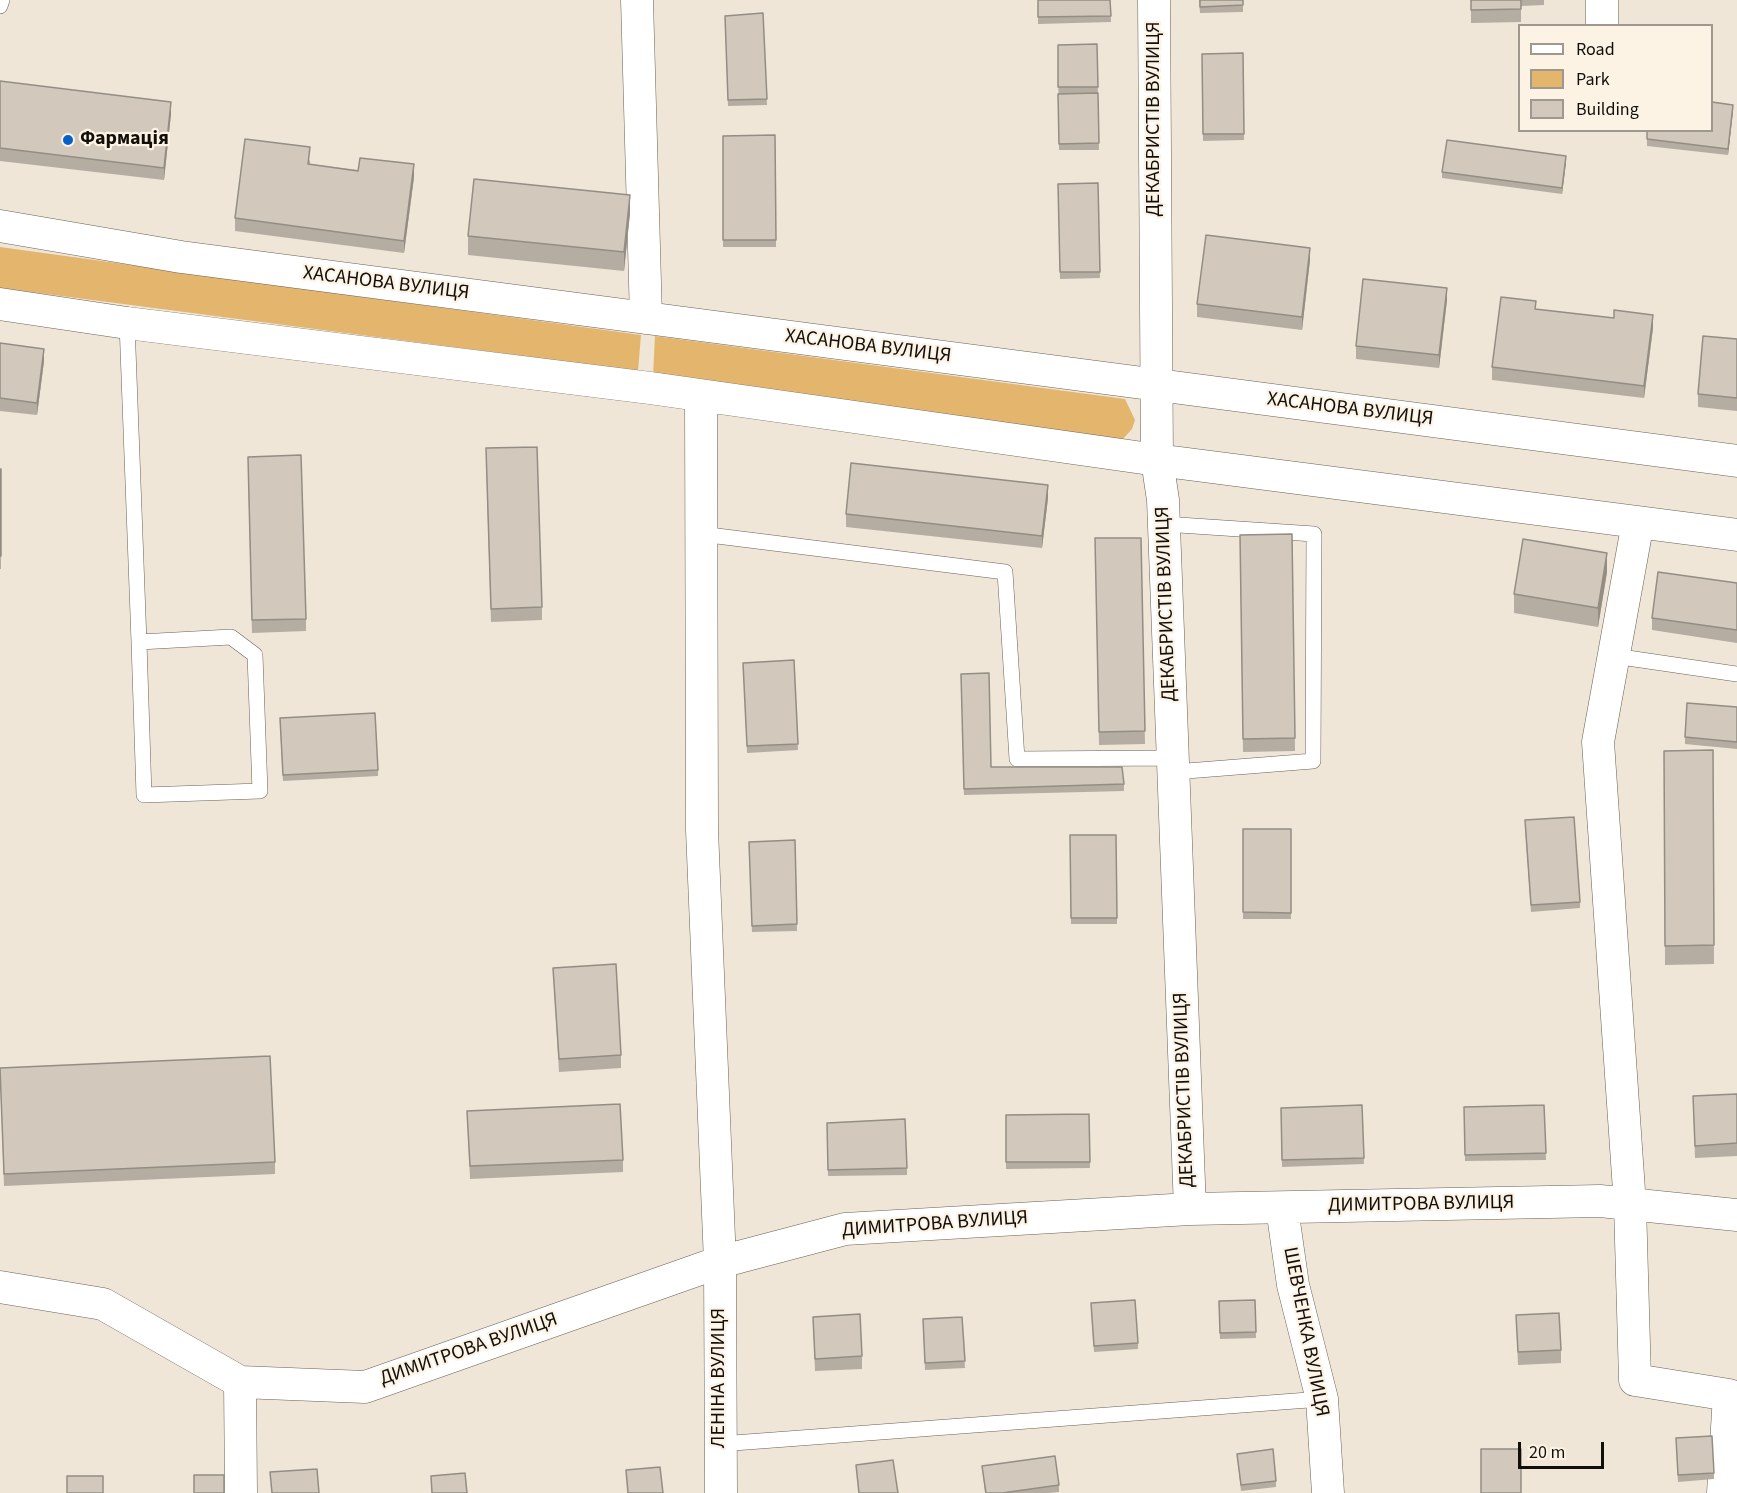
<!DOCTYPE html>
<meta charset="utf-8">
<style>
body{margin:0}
#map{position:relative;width:1737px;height:1493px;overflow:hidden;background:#efe6d8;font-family:"Source Sans 3",sans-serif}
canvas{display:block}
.legend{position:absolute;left:1518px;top:24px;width:195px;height:108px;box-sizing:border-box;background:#fcf3e5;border:2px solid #9e988e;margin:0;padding:8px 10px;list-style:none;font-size:18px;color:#120f0b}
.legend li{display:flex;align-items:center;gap:12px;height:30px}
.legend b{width:30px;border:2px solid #9e988e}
.scale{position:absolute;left:1518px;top:1442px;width:86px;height:27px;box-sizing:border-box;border:3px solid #120f0b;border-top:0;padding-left:8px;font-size:18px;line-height:21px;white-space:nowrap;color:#120f0b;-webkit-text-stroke:4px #fcf3e5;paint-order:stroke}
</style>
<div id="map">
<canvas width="1737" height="1493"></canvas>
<ul class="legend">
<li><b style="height:8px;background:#fff"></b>Road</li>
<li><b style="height:16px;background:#e4b56d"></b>Park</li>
<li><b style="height:16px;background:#d2c9bc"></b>Building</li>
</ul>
<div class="scale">20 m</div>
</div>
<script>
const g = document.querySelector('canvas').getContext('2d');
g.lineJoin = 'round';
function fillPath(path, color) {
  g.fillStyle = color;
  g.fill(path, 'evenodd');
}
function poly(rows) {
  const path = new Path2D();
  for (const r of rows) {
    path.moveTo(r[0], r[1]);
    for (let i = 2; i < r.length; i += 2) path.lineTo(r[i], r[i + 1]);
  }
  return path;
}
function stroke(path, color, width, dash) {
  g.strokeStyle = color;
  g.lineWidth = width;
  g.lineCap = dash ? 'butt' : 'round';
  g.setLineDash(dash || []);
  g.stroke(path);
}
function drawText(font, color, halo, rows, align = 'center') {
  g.font = font + ' "Source Sans 3",sans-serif';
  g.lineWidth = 4.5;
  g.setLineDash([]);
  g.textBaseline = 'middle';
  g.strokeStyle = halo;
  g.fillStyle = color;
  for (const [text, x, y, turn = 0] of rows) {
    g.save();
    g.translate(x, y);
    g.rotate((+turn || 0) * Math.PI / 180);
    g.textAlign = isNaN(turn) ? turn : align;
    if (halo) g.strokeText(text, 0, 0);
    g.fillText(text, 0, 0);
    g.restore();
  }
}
const green = poly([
 [0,247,641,335,638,371,0,288],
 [655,336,1125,399,1135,420,1132,429,1122,440,653,376]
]);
const lane = poly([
 [0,6,2,0],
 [127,323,139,642,144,795,260,791,255,655,231,637,139,642],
 [1164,524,1314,534,1313,761,1174,772],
 [701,534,1005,572,1017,759,1173,758],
 [1614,656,1737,674],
 [720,1444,1322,1399]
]);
const street = poly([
 [637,0,646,318],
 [1154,0,1157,460,1163,500,1190,1209],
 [1602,0,1602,26],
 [0,226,181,257,1737,461],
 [0,304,127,323,650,388,1157,460,1737,535],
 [701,396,702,830,720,1262,721,1493],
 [1638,522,1598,742,1630,1205,1635,1380,1729,1395,1723,1493],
 [1282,1208,1293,1285,1322,1399,1328,1493],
 [0,1287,103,1304,240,1382,365,1387,720,1262,845,1229,1190,1209,1600,1201,1737,1215],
 [240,1382,241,1493]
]);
const wall = poly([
 [1038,0,1110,0,1111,22,1038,24],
 [1199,0,1243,0,1243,12,1200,13],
 [1471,0,1544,0,1544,5,1521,6,1521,22,1471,23],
 [763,13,767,105,728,106,725,16],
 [1097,44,1099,150,1059,150,1058,45],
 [1243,53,1244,140,1203,141,1202,54],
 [0,81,171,114,164,180,0,161],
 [1733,111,1728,155,1647,146,1647,139],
 [775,135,776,247,723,247,723,136],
 [310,160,310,164,414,177,404,253,235,231,235,218],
 [1566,162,1562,194,1442,178,1442,172],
 [1098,183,1100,278,1060,279,1058,184],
 [630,213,624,271,468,255,468,236],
 [1310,260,1302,330,1197,317,1197,304],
 [1447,300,1439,368,1356,359,1356,346],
 [1536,309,1653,328,1644,398,1492,380,1492,367],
 [1737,339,1737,411,1698,407,1698,394],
 [0,343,44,361,37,415,0,411],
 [486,461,542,607,542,620,491,622],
 [0,469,1,469,1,569,0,569],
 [248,470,306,619,306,631,252,633],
 [1048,498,1042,548,846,527,846,514],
 [1292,534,1295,751,1243,752,1240,535],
 [1095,538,1141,538,1145,744,1099,745],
 [1607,572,1598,627,1514,613,1514,594],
 [1737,583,1737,643,1652,630,1652,618],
 [794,660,798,750,747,753,743,663],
 [961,674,991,767,1124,784,1124,791,964,795],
 [1737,707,1737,749,1685,744,1685,737],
 [280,724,378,770,378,776,283,781],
 [1713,750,1714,964,1665,965,1664,751],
 [1525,826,1580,902,1580,908,1531,912],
 [1243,829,1291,829,1291,919,1243,919],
 [1070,835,1116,835,1117,924,1071,924],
 [795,840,797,931,752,932,749,842],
 [553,968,621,1055,621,1068,559,1072],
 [0,1068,275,1162,275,1174,4,1186],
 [1737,1094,1737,1156,1695,1158,1693,1096],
 [1362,1105,1364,1164,1282,1167,1281,1108],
 [1544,1105,1546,1160,1465,1161,1464,1107],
 [467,1111,623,1160,623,1172,470,1179],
 [1089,1114,1090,1168,1006,1169,1006,1115],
 [827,1123,907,1168,907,1175,828,1176],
 [1255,1300,1256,1338,1220,1339,1219,1301],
 [1091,1309,1138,1343,1138,1349,1094,1352],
 [1516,1315,1561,1350,1561,1363,1518,1365],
 [813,1317,862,1356,862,1369,815,1371],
 [962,1317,965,1368,925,1370,923,1319],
 [1676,1445,1714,1473,1714,1479,1678,1482],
 [1237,1454,1276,1481,1276,1487,1241,1491],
 [982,1466,1059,1485,1059,1492,1049,1493,985,1493]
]);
const shadedWall = poly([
 [171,102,171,114,164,180,164,168],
 [1733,105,1733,111,1728,155,1728,149],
 [1566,156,1566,162,1562,194,1562,188],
 [414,164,414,177,404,253,404,241],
 [630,195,630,213,624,271,624,252],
 [1310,248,1310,260,1302,330,1302,317],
 [1447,288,1447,300,1439,368,1439,355],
 [1653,315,1653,328,1644,398,1644,386],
 [44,349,44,361,37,415,37,403],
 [1048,485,1048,498,1042,548,1042,536],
 [1607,553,1607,572,1598,627,1598,608]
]);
const building = poly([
 [1038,0,1110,0,1111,16,1038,17,1038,0],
 [1200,0,1243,0,1243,5,1200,7,1200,0],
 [1471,0,1521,0,1521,9,1471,10,1471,0],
 [763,13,767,99,728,100,725,16,763,13],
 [1097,44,1098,87,1058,87,1058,45,1097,44],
 [1243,53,1244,134,1203,134,1202,54,1243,53],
 [0,81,171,102,164,168,0,148,0,81],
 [1098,93,1099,143,1059,144,1058,94,1098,93],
 [1712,102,1733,105,1728,149,1647,139,1647,130,1712,130,1712,102],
 [775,135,776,240,723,240,723,136,775,135],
 [245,139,310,147,308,164,358,171,360,158,414,164,404,241,235,218,245,139],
 [1447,140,1566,156,1562,188,1442,172,1447,140],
 [474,179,630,195,624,252,468,236,474,179],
 [1098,183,1100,272,1060,272,1058,184,1098,183],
 [1206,235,1310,248,1302,317,1197,304,1206,235],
 [1363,279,1447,288,1439,355,1356,346,1363,279],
 [1501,297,1536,301,1535,309,1614,318,1614,310,1653,315,1644,386,1492,367,1501,297],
 [1703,336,1737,339,1737,398,1698,394,1703,336],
 [0,343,44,349,37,403,0,398,0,343],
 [537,447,542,607,491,609,486,448,537,447],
 [301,455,306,619,252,620,248,457,301,455],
 [851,463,1048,485,1042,536,846,514,851,463],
 [0,469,1,469,1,556,0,556,0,469],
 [1292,534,1295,738,1243,739,1240,535,1292,534],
 [1095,538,1141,538,1145,731,1099,732,1095,538],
 [1523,539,1607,553,1598,608,1514,594,1523,539],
 [1658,572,1737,583,1737,630,1652,618,1658,572],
 [794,660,798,744,747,746,743,663,794,660],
 [989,673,991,767,1122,767,1124,784,964,789,961,674,989,673],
 [1687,703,1737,707,1737,742,1685,737,1687,703],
 [375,713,378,770,283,775,280,718,375,713],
 [1713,750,1714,945,1665,946,1664,751,1713,750],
 [1574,817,1580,902,1531,905,1525,820,1574,817],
 [1243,829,1291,829,1291,913,1243,912,1243,829],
 [1070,835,1116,835,1117,918,1071,918,1070,835],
 [795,840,797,924,752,926,749,842,795,840],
 [616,964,621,1055,559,1059,553,968,616,964],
 [270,1056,275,1162,4,1174,0,1068,270,1056],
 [1737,1094,1737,1143,1695,1146,1693,1096,1737,1094],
 [620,1104,623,1160,470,1166,467,1111,620,1104],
 [1362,1105,1364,1158,1282,1160,1281,1108,1362,1105],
 [1544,1105,1546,1153,1465,1155,1464,1107,1544,1105],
 [1089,1114,1090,1162,1006,1162,1006,1115,1089,1114],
 [905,1119,907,1168,828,1170,827,1123,905,1119],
 [1135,1300,1138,1343,1094,1346,1091,1303,1135,1300],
 [1255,1300,1256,1332,1220,1333,1219,1301,1255,1300],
 [1559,1313,1561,1350,1518,1352,1516,1315,1559,1313],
 [860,1314,862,1356,815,1359,813,1317,860,1314],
 [962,1317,965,1361,925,1363,923,1319,962,1317],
 [1712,1436,1714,1473,1678,1475,1676,1438,1712,1436],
 [1273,1449,1276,1481,1241,1485,1237,1454,1273,1449],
 [1481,1449,1521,1449,1521,1493,1481,1493,1481,1449],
 [1055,1456,1059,1485,1002,1493,986,1493,982,1466,1055,1456],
 [893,1460,898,1493,859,1493,856,1465,893,1460],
 [660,1467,663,1493,628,1493,626,1470,660,1467],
 [317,1469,319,1493,272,1493,270,1472,317,1469],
 [465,1473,467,1493,432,1493,431,1476,465,1473],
 [194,1475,224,1475,224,1493,194,1493,194,1475],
 [67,1476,103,1476,103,1493,67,1493,67,1476]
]);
const markers = [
 [68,140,6,"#0461ca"]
];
const streetNames = [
 ["ДЕКАБРИСТІВ ВУЛИЦЯ",1155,119,-90],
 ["ХАСАНОВА ВУЛИЦЯ",386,284,7],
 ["ХАСАНОВА ВУЛИЦЯ",868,347,7],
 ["ХАСАНОВА ВУЛИЦЯ",1350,410,7],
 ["ДЕКАБРИСТІВ ВУЛИЦЯ",1167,604,-92],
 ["ДЕКАБРИСТІВ ВУЛИЦЯ",1185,1090,-92],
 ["ДИМИТРОВА ВУЛИЦЯ",1421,1205,-1],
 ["ДИМИТРОВА ВУЛИЦЯ",935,1225,-4],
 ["ШЕВЧЕНКА ВУЛИЦЯ",1305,1332,79],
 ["ДИМИТРОВА ВУЛИЦЯ",469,1350,-19],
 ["ЛЕНІНА ВУЛИЦЯ",720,1378,-90]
];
const poiNames = [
 ["Фармація",80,140]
];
fillPath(green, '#e4b56d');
stroke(lane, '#696156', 16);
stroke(street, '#696156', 33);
stroke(lane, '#fff', 15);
stroke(street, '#fff', 32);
fillPath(wall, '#b5ada2');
fillPath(shadedWall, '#938d84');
fillPath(building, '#d2c9bc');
stroke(building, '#938d84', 1.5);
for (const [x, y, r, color] of markers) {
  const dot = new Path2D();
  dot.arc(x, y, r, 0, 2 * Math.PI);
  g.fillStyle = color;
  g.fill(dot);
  stroke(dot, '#fcf3e5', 2);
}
drawText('20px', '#120f0b', '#fcf3e5', streetNames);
drawText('bold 20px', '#120f0b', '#fcf3e5', poiNames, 'left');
</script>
